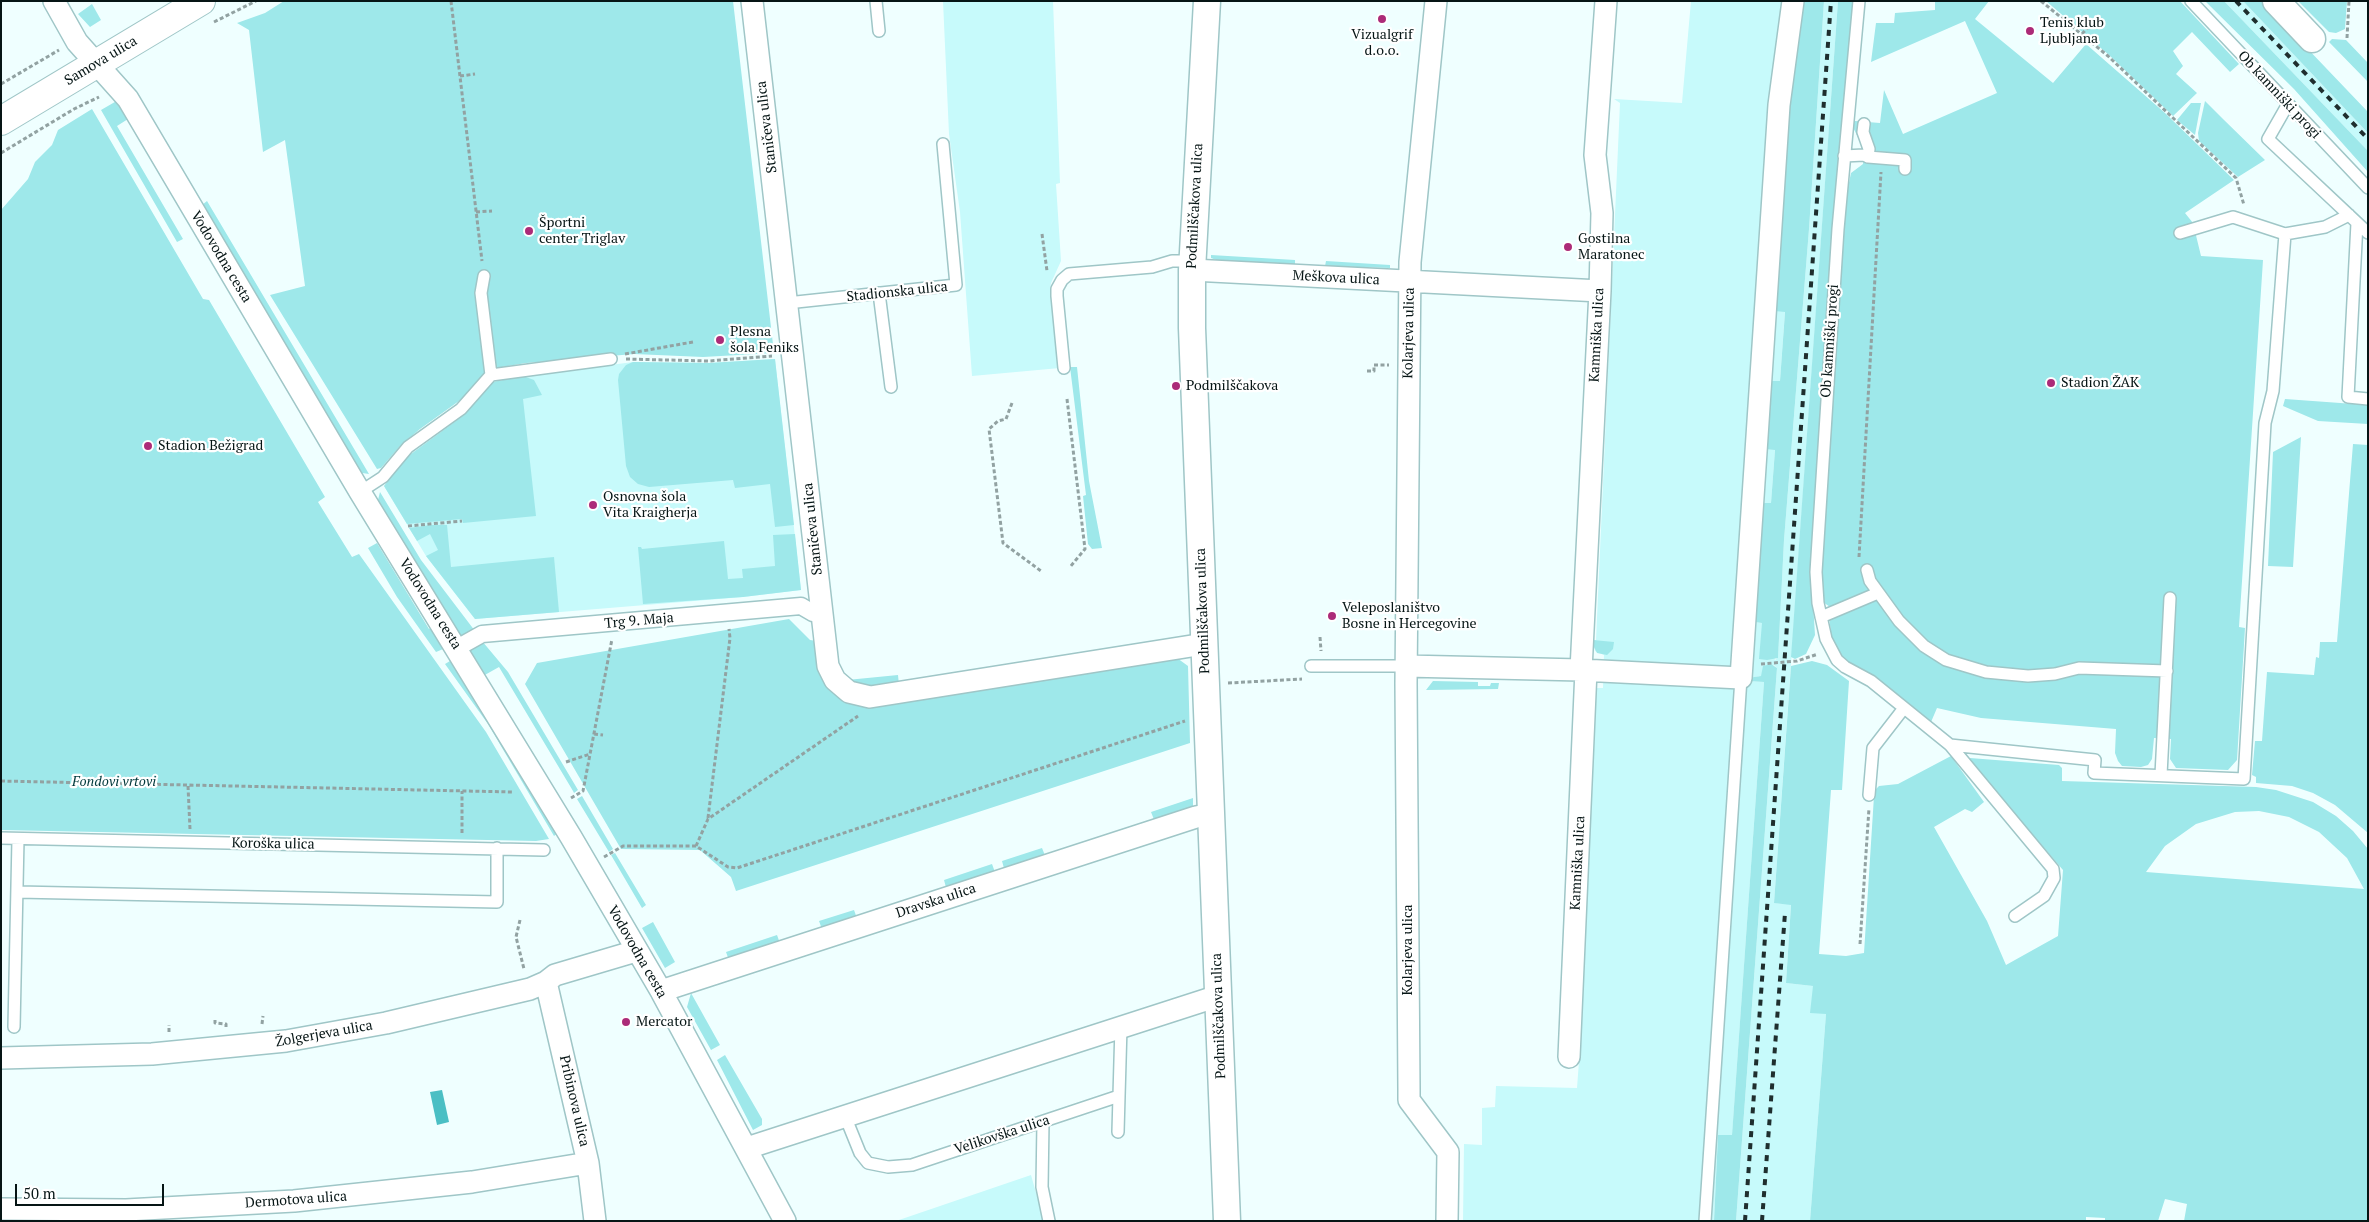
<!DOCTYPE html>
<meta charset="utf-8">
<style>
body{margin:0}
#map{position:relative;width:2369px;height:1222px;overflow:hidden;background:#efffff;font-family:"PT Serif",serif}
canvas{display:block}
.frame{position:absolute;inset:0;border:2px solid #061515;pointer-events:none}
.scale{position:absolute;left:15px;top:1184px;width:149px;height:22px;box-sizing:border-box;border:2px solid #061515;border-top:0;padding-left:6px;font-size:15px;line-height:18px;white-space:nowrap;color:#061515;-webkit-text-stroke:4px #fff;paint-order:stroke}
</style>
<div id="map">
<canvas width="2369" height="1222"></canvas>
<div class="frame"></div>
<div class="scale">50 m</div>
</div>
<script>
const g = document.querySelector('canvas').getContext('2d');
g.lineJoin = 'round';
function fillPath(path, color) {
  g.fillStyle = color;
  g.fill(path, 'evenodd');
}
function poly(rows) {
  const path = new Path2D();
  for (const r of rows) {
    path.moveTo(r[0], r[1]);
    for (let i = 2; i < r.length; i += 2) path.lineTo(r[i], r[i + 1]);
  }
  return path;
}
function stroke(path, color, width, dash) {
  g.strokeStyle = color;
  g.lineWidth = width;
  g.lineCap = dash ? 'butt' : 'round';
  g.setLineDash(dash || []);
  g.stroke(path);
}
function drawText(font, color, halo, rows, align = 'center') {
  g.font = font + ' "PT Serif",serif';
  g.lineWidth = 4.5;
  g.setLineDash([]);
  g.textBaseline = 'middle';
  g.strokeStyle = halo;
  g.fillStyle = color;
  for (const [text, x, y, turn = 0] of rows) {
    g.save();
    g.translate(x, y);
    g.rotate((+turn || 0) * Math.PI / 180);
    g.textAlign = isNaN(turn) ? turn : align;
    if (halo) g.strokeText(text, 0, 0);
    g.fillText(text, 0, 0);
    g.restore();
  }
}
const built = poly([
 [943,1,1053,1,1060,183,1056,184,1061,261,1051,283,1050,290,1060,368,972,376,960,212,949,134],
 [1691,1,1798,1,1776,310,1785,311,1780,381,1770,381,1767,449,1775,449,1771,503,1762,503,1754,622,1762,623,1775,660,1778,657,1784,540,1809,229,1824,1,1838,1,1774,903,1791,904,1786,983,1813,986,1826,1014,1810,1221,1736,1221,1777,668,1774,665,1761,676,1749,678,1749,681,1764,682,1732,1136,1718,1136,1714,1221,1463,1221,1464,1144,1482,1145,1482,1108,1495,1107,1496,1086,1577,1088,1580,1048,1594,688,1603,688,1604,655,1595,651,1593,640,1596,640,1620,103,1614,99,1682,103],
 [2224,1,2243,1,2368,133,2368,151],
 [775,359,801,590,743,597,475,619,426,556,384,486,411,454,464,415,489,386,497,380,633,362,709,363],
 [1031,1175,1044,1221,896,1221]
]);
const green = poly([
 [284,1,733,1,774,353,703,357,634,354,526,363,490,369,459,401,420,429,401,445,381,468,377,469,270,295,305,286,285,140,263,152,249,30,237,23,265,13],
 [1798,1,1824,1,1809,229,1784,540,1778,658,1767,660,1759,659,1762,623,1754,622,1762,503,1771,503,1775,450,1766,449,1770,381,1780,381,1785,312,1775,311],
 [1838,1,1855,1,1832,229,1820,418,1811,572,1815,635,1806,654,1795,659,1791,657],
 [1935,1,1989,1,1975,19,2053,83,2086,44,2165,113,2234,180,2185,213,2193,223,2201,256,2263,260,2239,627,2245,628,2237,760,2228,770,2176,768,2170,759,2171,739,2154,738,2152,759,2148,765,2141,767,2122,766,2118,761,2115,753,2116,729,1981,718,1937,708,1931,722,1874,676,1844,660,1832,639,1829,618,1830,607,1823,602,1821,565,1844,207,1851,173,1863,164,1864,150,1851,123,1855,121,1880,123,1884,90,1903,134,1997,93,1965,21,1871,62,1876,23,1894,23,1895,13,1935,10],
 [2046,1,2180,1,2239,64,2230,72,2192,32,2173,51,2183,66,2176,74,2197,93,2173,116,2109,55],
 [2205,1,2224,1,2368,151,2368,172,2294,89],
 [2243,1,2262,1,2368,112,2368,133],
 [2298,1,2347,1,2345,29,2336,33,2329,32],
 [92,4,101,20,90,27,78,14],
 [2332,39,2346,40,2368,63,2368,82,2329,42],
 [120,99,128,119,117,126,183,239,177,242,101,110],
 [2205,101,2223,119,2265,160,2238,177,2199,141,2198,133],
 [2191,103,2201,103,2195,135,2177,120],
 [92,109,203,299,209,300,325,497,318,502,352,557,359,554,486,732,549,839,536,841,1,830,1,210,28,179,35,162,52,145,58,130],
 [207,201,369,474,362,473,202,205],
 [1211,255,1295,260,1295,265,1219,261,1211,258],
 [1326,261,1390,265,1390,268,1325,266],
 [775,359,794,525,775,527,770,484,735,488,733,480,649,487,638,484,630,477,626,466,618,380,619,374,626,365,633,362,709,363],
 [1070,367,1077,367,1089,481,1102,548,1092,549,1088,544,1083,496,1086,495],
 [523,376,534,380,542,395,523,399,536,516,463,523,462,519,407,524,384,486,399,466,411,454,464,415,493,382],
 [2285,399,2368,405,2368,424,2318,421,2283,406],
 [2301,437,2293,567,2268,566,2273,452],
 [2353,444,2368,445,2368,833,2335,805,2313,793,2292,786,2256,783,2256,777,2252,775,2255,741,2262,741,2267,672,2314,675,2316,657,2319,658,2320,642,2337,642],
 [380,492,421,560,475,631,461,640,378,500],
 [431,525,447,525,451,567,554,557,559,612,475,619,426,556,438,550,430,534,417,541,409,528],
 [795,534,801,590,743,597,643,604,638,547,641,547,642,549,724,541,728,579,743,578,742,569,775,566,773,535],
 [377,543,429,629,435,626,448,647,436,652,397,597,368,548],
 [789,619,810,640,817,641,834,691,1177,658,1188,666,1190,743,736,891,731,877,700,850,621,849,525,684,537,663],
 [1593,640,1614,642,1613,649,1607,655,1597,653,1593,645],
 [482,641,508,672,578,790,574,793,573,791,499,667,483,676,467,649],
 [455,658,559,832,554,836,488,724,445,664],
 [1812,661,1827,665,1849,681,1842,790,1831,790,1819,954,1846,956,1864,953,1874,796,1876,789,1879,786,1898,784,1951,756,1984,802,1972,812,1965,809,1934,827,1987,921,2006,965,2058,936,2063,870,1971,763,1968,760,1970,758,2059,765,2062,768,2062,781,2256,787,2276,790,2313,802,2336,816,2353,831,2368,849,2368,1221,2184,1221,2187,1204,2165,1199,2158,1221,2105,1221,2105,1218,2086,1217,2086,1221,1810,1221,1826,1014,1810,1013,1813,986,1786,983,1791,905,1774,903,1791,666],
 [2259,811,2289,817,2319,832,2347,858,2364,889,2146,872,2165,846,2196,824,2235,812],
 [1771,664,1777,668,1736,1221,1714,1221,1718,1135,1732,1135,1764,682,1748,681,1748,678,1761,676,1763,666],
 [898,675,899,685,867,689,847,680],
 [1433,681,1478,682,1478,686,1490,686,1491,683,1499,683,1498,689,1426,690],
 [582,796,613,849,609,852,577,799],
 [1193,798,1193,809,1155,822,1151,812],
 [1042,848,1046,858,1005,872,1002,861],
 [615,853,646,905,642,908,611,855],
 [992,864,996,875,947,891,944,880],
 [854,910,858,921,823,932,819,921],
 [653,922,675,962,665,968,642,928],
 [777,935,781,946,730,963,726,952],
 [691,993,720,1045,711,1050,687,1007],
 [725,1055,762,1119,762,1125,753,1130,717,1060]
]);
const water = poly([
 [442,1090,449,1122,437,1125,430,1092]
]);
const path = poly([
 [451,1,482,261],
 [2041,1,2108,56,2236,178,2244,205],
 [214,22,256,1],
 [2082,34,2091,24],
 [2347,38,2349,1],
 [460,76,475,74],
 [1,84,59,50],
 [1,153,74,109,99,97],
 [476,212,492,211],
 [1042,234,1047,271],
 [625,354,693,342],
 [626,359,709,361,772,356],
 [1367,371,1374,371,1374,365,1389,365],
 [1067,399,1085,549,1070,567],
 [1012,403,1006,419,998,421,989,429,1003,543,1041,571],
 [408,526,462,521],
 [1859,557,1881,172],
 [1320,637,1321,651],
 [1761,664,1797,661,1818,654],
 [1228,683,1302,679],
 [594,734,603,735],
 [566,762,590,754],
 [1,781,513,792],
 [188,786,190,829],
 [571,798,583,791,612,639],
 [708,818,730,638,729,629],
 [462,833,462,791],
 [696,846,708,819,858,716],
 [604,857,623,846,696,846,728,867,737,868,1185,721],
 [520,920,516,937,524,969],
 [1860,944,1869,808],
 [215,1020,215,1023,226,1024,226,1027],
 [262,1024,263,1016],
 [169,1032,169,1025]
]);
const service = poly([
 [876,1,879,31],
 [1859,1,1838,229,1816,572,1818,603,1826,639,1837,660,1845,667,1871,681,1950,745,2053,869,2054,878,2044,896,2015,916],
 [2191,1,2368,188],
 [2288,104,2268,139,2368,233],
 [1864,124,1863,132,1869,149,1868,157],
 [1844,156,1864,155,1868,157,1905,160,1905,169],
 [2357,223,2348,397,2368,399],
 [2180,233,2233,217,2285,234,2325,227,2349,215],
 [484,276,481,293,491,375],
 [879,293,891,387],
 [787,303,956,285,943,144],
 [1064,368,1057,296,1057,289,1062,280,1069,274,1152,267,1172,261,1192,261],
 [360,492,383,477,408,447,461,409,491,375,611,359],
 [1867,570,1870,581,1899,621,1924,646,1946,660,1986,672,2028,676,2055,674,2079,668,2167,671],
 [1821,617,1878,593],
 [1311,666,1406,666],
 [1950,745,2095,760,2094,773,2244,779,2265,423,2273,391,2285,234],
 [2161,775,2170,598],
 [1869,795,1873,748,1904,708],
 [1,838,544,850],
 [18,892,497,902,497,848],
 [14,1027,18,839],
 [845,1116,860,1153,868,1163,888,1167,912,1165,1119,1096,1121,1026],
 [1043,1122,1042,1187,1049,1221],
 [1118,1132,1119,1096],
 [1705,1221,1741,678]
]);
const pedestrian = poly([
 [457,648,482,634,801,606,813,613,823,612]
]);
const minor = poly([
 [54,1,77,42,128,99,360,492,571,837,661,991,785,1221],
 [752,1,828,666,835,680,849,692,870,697,1204,644],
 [1436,1,1410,262,1406,683,1409,1090,1409,1100,1448,1152,1447,1221],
 [1192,270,1600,291],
 [1406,666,1581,670,1741,678,1779,105,1793,1],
 [1581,670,1600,291,1602,213,1595,155,1606,1],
 [546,982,588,1163,595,1221],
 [661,991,1196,817,1211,814],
 [1569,1057,1586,670],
 [1,1058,152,1054,286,1041,386,1023,530,989,546,982,555,975,636,951],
 [747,1148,1218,996],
 [1,1209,126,1210,294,1201,472,1182,588,1163]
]);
const tertiary = poly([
 [1207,1,1192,270,1192,328,1227,1221],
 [2276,1,2312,39]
]);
const primary = poly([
 [1,121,201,1]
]);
const rail = poly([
 [2236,1,2368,139],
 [1745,1221,1831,1],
 [1762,1221,1785,913]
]);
const markers = [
 [1382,19,5,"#ac2b78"],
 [2030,31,5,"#ac2b78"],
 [529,231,5,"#ac2b78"],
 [1568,247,5,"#ac2b78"],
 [720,340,5,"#ac2b78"],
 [2051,383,5,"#ac2b78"],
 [1176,386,5,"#ac2b78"],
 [148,446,5,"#ac2b78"],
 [593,505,5,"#ac2b78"],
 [1332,616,5,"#ac2b78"],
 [626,1022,5,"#ac2b78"]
];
const poiNames = [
 ["Tenis klub",2040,23],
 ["Ljubljana",2040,39],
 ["Vizualgrif",1382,35,"center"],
 ["d.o.o.",1382,51,"center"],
 ["Športni",539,223],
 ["center Triglav",539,239],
 ["Gostilna",1578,239],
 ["Maratonec",1578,255],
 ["Plesna",730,332],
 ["šola Feniks",730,348],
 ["Stadion ŽAK",2061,383],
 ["Podmilščakova",1186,386],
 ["Stadion Bežigrad",158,446],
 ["Osnovna šola",603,497],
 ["Vita Kraigherja",603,513],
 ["Veleposlaništvo",1342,608],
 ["Bosne in Hercegovine",1342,624],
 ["Mercator",636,1022]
];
const streetNames = [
 ["Samova ulica",101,61,-31],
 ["Ob kamniški progi",2279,95,47],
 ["Staničeva ulica",767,127,-97],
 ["Podmilščakova ulica",1195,206,-87],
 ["Vodovodna cesta",221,257,59],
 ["Meškova ulica",1336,278,3],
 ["Stadionska ulica",897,292,-6],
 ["Kolarjeva ulica",1409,333,-89],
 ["Kamniška ulica",1597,335,-87],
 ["Ob kamniški progi",1830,341,-86],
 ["Staničeva ulica",813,529,-96],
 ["Vodovodna cesta",430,604,58],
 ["Podmilščakova ulica",1203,611,-92],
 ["Trg 9. Maja",639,621,-5],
 ["Koroška ulica",273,844,1],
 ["Kamniška ulica",1578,863,-87],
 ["Dravska ulica",936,901,-18],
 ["Kolarjeva ulica",1408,950,-90],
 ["Vodovodna cesta",637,952,60],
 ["Podmilščakova ulica",1219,1016,-92],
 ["Žolgerjeva ulica",324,1034,-10],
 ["Pribinova ulica",574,1101,77],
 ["Velikovška ulica",1002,1135,-18],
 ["Dermotova ulica",296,1200,-4]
];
const parkNames = [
 ["Fondovi vrtovi",114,782]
];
fillPath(built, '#c7fafb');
fillPath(green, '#9ee8ea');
fillPath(water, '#4abfc4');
stroke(service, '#9fc6c7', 14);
stroke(pedestrian, '#9fc6c7', 19);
stroke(minor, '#9fc6c7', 24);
stroke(tertiary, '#9fc6c7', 29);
stroke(primary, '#9fc6c7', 30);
stroke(path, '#92a2a2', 3, [4, 2.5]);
stroke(service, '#fff', 11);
stroke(pedestrian, '#fff', 16);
stroke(minor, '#fff', 21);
stroke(tertiary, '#fff', 26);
stroke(primary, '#fff', 28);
stroke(rail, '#1f2e2e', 4, [6, 6]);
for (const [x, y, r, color] of markers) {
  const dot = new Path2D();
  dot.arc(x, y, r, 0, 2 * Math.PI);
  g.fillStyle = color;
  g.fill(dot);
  stroke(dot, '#fff', 2);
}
drawText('14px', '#061515', '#fff', poiNames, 'left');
drawText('14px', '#061515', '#fff', streetNames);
drawText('italic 14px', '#00383b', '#fff', parkNames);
</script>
